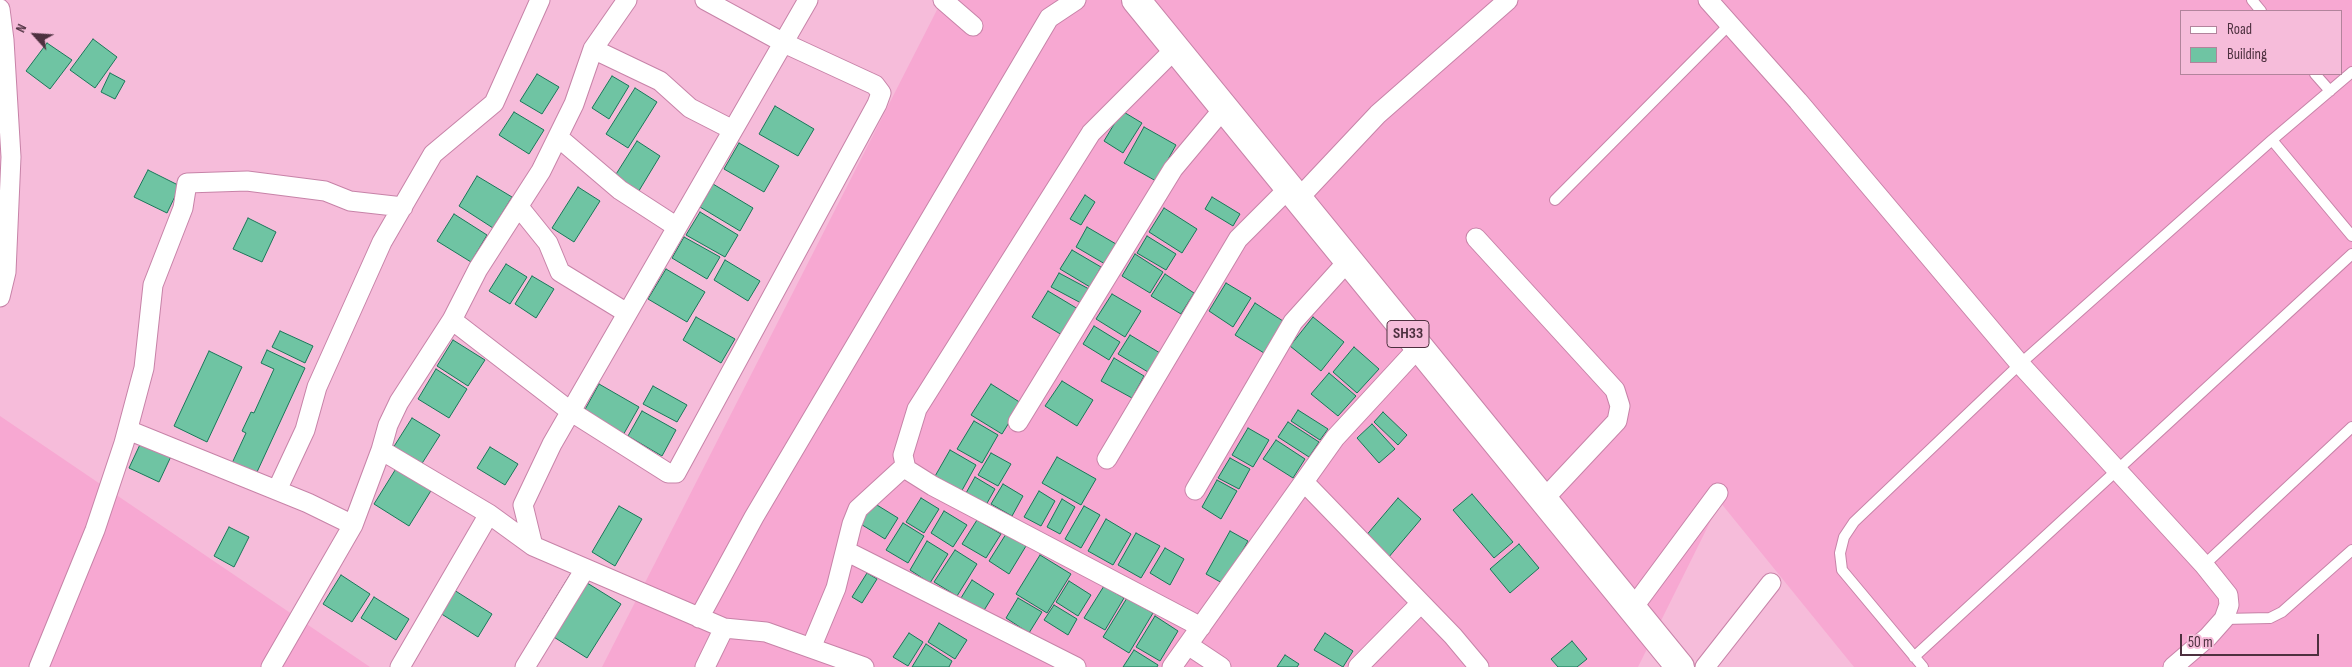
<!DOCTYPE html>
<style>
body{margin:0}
#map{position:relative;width:2352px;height:667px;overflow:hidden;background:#f6bcda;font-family:"Sofia Sans Condensed",sans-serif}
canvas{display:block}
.legend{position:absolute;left:2180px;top:10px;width:162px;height:65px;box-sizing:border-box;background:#f6bcda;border:1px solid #b2849c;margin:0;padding:6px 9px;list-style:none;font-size:15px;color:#4d303f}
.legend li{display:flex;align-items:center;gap:10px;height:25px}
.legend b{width:25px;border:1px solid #b2849c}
.north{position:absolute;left:10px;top:10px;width:50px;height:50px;-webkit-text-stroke:4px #f6bcda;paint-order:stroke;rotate:296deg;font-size:14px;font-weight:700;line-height:20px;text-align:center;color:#4d303f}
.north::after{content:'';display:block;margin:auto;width:18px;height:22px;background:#4d303f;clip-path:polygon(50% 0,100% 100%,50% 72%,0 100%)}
.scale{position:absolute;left:2180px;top:634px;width:139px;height:22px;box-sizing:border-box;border:2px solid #4d303f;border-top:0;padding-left:6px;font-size:15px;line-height:18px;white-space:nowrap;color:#4d303f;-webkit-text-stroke:4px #f6bcda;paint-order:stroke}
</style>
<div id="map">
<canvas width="2352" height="667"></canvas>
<ul class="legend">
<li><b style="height:6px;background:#fff"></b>Road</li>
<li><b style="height:14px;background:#6fc4a3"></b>Building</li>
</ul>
<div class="north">N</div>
<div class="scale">50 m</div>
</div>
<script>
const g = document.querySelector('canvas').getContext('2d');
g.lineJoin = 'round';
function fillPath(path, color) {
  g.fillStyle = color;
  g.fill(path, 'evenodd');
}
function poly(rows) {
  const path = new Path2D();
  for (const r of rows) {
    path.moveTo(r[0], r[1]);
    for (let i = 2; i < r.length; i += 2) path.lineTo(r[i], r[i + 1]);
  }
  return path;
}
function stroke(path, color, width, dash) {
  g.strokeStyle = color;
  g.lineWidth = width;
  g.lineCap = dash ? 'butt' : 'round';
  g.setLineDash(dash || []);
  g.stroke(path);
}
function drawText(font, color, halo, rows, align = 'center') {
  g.font = font + ' "Sofia Sans Condensed",sans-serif';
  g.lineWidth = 4;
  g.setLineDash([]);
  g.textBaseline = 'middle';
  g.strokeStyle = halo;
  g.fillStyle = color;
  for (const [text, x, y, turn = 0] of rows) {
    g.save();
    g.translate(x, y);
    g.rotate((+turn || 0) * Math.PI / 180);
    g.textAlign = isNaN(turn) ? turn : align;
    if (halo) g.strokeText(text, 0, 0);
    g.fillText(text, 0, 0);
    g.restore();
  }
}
const built = poly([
 [942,0,2352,0,2352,667,1854,667,1720,502,1638,667,602,667],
 [2181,11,2341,11,2341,74,2181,74],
 [0,416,370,667,0,667]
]);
const building = poly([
 [93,39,117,57,95,88,70,70,93,39],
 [47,43,72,60,50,89,26,71,47,43],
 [110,73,125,81,115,99,101,92,110,73],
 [537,74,559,87,542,114,520,101,537,74],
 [612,76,629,86,609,119,592,108,612,76],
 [635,88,657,102,628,148,606,134,635,88],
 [775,106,814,129,798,156,759,134,775,106],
 [1122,111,1142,123,1123,153,1104,141,1122,111],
 [514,112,544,130,529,154,499,135,514,112],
 [1144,127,1176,145,1156,181,1124,163,1144,127],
 [637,141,660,156,637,194,613,179,637,141],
 [739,143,779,166,764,192,724,169,739,143],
 [148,170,180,186,167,213,134,197,148,170],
 [477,176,512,197,493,228,459,206,477,176],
 [713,184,753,208,740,231,700,207,713,184],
 [578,187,600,201,574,242,552,228,578,187],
 [1085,195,1095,202,1081,225,1070,219,1085,195],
 [1212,197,1240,214,1233,226,1205,209,1212,197],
 [1164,208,1197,229,1182,253,1149,232,1164,208],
 [700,212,738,235,725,257,686,235,700,212],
 [454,214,487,235,471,262,437,241,454,214],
 [248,218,276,232,262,262,233,249,248,218],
 [1087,227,1116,244,1105,264,1076,247,1087,227],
 [1147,236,1176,254,1166,270,1137,253,1147,236],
 [684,237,720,257,707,279,672,258,684,237],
 [1072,250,1101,267,1090,287,1060,269,1072,250],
 [1135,254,1163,272,1150,293,1122,276,1135,254],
 [725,260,760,281,748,301,714,280,725,260],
 [506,264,527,277,510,304,489,291,506,264],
 [666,269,705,292,687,322,648,299,666,269],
 [1059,273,1089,289,1081,303,1051,287,1059,273],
 [1165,274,1194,293,1181,314,1151,296,1165,274],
 [532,276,554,289,536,318,515,304,532,276],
 [1226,283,1251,298,1233,327,1209,311,1226,283],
 [1048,291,1078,309,1062,335,1032,317,1048,291],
 [1112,294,1141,311,1125,337,1096,319,1112,294],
 [1255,303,1283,321,1264,353,1235,335,1255,303],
 [696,317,735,339,721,363,683,340,696,317],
 [1313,317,1344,342,1321,371,1290,346,1313,317],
 [1094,326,1120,342,1109,360,1083,344,1094,326],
 [280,331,313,346,305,363,272,347,280,331],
 [1130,335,1160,353,1148,372,1118,354,1130,335],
 [453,340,485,360,468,386,437,366,453,340],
 [1354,347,1379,369,1357,393,1333,372,1354,347],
 [267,350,305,368,251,485,227,474,246,433,242,431,251,412,254,413,274,369,261,363,267,350],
 [209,351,242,367,207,442,174,426,209,351],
 [1114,358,1144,376,1132,398,1101,381,1114,358],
 [436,369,467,389,449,418,418,399,436,369],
 [1329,373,1356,396,1338,416,1311,394,1329,373],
 [1062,381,1093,400,1077,426,1045,406,1062,381],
 [599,384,639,407,622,437,582,415,599,384],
 [991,384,1021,403,1002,434,971,415,991,384],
 [653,386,687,405,677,422,643,404,653,386],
 [1298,410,1328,429,1320,440,1291,421,1298,410],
 [642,411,676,430,662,456,628,436,642,411],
 [1383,412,1407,435,1398,445,1374,422,1383,412],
 [412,418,440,435,421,465,393,448,412,418],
 [974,421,998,435,982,463,957,449,974,421],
 [1288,422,1319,442,1309,457,1278,437,1288,422],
 [1372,424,1395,449,1379,463,1357,438,1372,424],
 [1248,428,1269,440,1253,467,1232,455,1248,428],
 [144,436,174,450,159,482,129,468,144,436],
 [1276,440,1305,459,1293,478,1263,459,1276,440],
 [490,447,518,464,505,485,477,468,490,447],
 [950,450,976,465,960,494,934,478,950,450],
 [991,453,1011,464,998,486,978,475,991,453],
 [1057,457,1096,479,1081,505,1042,483,1057,457],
 [1230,458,1250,469,1239,489,1218,478,1230,458],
 [397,467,432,489,409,526,374,504,397,467],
 [975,477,995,489,986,505,966,493,975,477],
 [1217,480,1237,491,1221,519,1202,507,1217,480],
 [1003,484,1023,496,1012,516,991,504,1003,484],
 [1039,491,1055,501,1041,526,1024,517,1039,491],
 [1472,494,1513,542,1494,558,1453,510,1472,494],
 [921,498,939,509,924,533,906,522,921,498],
 [1398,498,1421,519,1388,558,1364,538,1398,498],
 [1062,499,1075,507,1060,534,1047,527,1062,499],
 [872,502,898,518,885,539,859,523,872,502],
 [619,506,642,519,615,566,592,552,619,506],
 [1084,506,1100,515,1081,548,1065,539,1084,506],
 [944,511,967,525,953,547,931,533,944,511],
 [1106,519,1131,534,1113,565,1088,551,1106,519],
 [977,520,1001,534,986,558,962,544,977,520],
 [903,523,924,536,908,563,886,550,903,523],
 [229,527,249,537,234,567,214,556,229,527],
 [1230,531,1248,541,1224,584,1206,574,1230,531],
 [1136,533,1160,546,1141,578,1118,565,1136,533],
 [1006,534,1026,546,1009,574,989,561,1006,534],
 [927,541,948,554,930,583,910,570,927,541],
 [1519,544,1539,568,1510,593,1490,569,1519,544],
 [1165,548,1184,559,1170,585,1150,573,1165,548],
 [955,550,977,564,957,596,934,582,955,550],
 [1040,555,1071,574,1047,613,1016,594,1040,555],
 [571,573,621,604,587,658,538,627,571,573],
 [867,573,877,579,862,603,852,597,867,573],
 [341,575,370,594,352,622,323,604,341,575],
 [972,580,994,594,983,612,961,598,972,580],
 [1069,581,1091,595,1078,616,1056,602,1069,581],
 [1104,586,1124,598,1105,630,1084,618,1104,586],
 [454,590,492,614,478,637,440,613,454,590],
 [374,597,409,619,396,640,361,618,374,597],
 [1018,598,1042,612,1029,633,1006,618,1018,598],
 [1127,598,1153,613,1129,653,1103,637,1127,598],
 [1054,605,1077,619,1068,635,1044,620,1054,605],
 [1155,616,1178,631,1160,661,1136,647,1155,616],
 [939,623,967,640,955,659,928,642,939,623],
 [909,633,923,642,908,666,893,657,909,633],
 [1325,633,1353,651,1343,667,1314,650,1325,633],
 [1572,641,1587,659,1577,667,1558,667,1551,659,1572,641],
 [926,644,952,661,949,667,912,667,926,644],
 [1134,650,1158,665,1157,667,1123,667,1134,650],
 [1285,655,1299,664,1297,667,1277,667,1285,655]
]);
const service = poly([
 [2252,0,2261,11],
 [2315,74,2330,91],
 [2272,140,2352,236],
 [1555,200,1730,24],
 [2204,565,2352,427],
 [2224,619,2270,618,2282,612,2352,550],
 [1914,657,2352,254],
 [1923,667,1842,570,1840,553,1844,537,1854,522,2020,364,2272,140,2352,72]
]);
const minor = poly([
 [808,0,552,444,523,505,533,546,724,628,766,632,864,667],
 [943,0,973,26],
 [1708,0,1798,101,2020,364,2204,565,2228,595,2229,605,2224,619,2208,637,2173,667],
 [0,9,4,40,11,157,6,272,0,297],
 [593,49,660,81,690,108,733,130],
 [1175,49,1091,133,917,409,903,455,906,469,933,486,1201,627],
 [559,138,620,190,677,227],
 [1298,199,1378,114,1508,0],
 [519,207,548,243,560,272,627,313],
 [1476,238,1615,390,1620,406,1617,421,1543,500],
 [452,320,570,411,668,473,676,473,877,104,881,93,875,85,784,43,705,0],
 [1018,422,1173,169,1224,108],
 [128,430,308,503,353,525,381,450,489,514,533,546],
 [381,450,388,425,399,402,452,320,478,269,541,171,574,104,593,49,627,0],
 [1107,459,1238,239,1289,188],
 [1304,482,1453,636,1479,667],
 [277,490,305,430,317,387,382,242,433,154,494,103,540,0],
 [1195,490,1293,322,1348,261],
 [846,551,1076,667],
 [1632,609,1718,493],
 [699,618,754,517,1049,18,1076,0],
 [1188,645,1221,667],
 [811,648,836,588,852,524,858,509,905,466],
 [39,667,95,530,124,443,144,368,153,285,183,208,187,183,247,181,325,191,350,201,403,207],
 [271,667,353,525],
 [400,667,489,514],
 [525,667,585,569],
 [705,667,724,628],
 [1172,667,1335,438,1419,347],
 [1358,667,1421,603],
 [1705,667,1771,583]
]);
const primary = poly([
 [1136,0,1680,667]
]);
const shields = [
 [1408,334,42]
];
const shieldNames = [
 ["SH33",1408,334]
];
fillPath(built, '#f7a8d2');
fillPath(building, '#6fc4a3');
stroke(building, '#197759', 1);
stroke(service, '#c783a8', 12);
stroke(minor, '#c783a8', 21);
stroke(primary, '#c783a8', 30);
stroke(service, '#fff', 10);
stroke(minor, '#fff', 19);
stroke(primary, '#fff', 28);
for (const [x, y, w] of shields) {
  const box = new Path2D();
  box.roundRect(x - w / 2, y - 13.5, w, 27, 4);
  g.fillStyle = '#f6bcda';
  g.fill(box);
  stroke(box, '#4d303f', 1);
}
drawText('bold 16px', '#4d303f', null, shieldNames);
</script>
